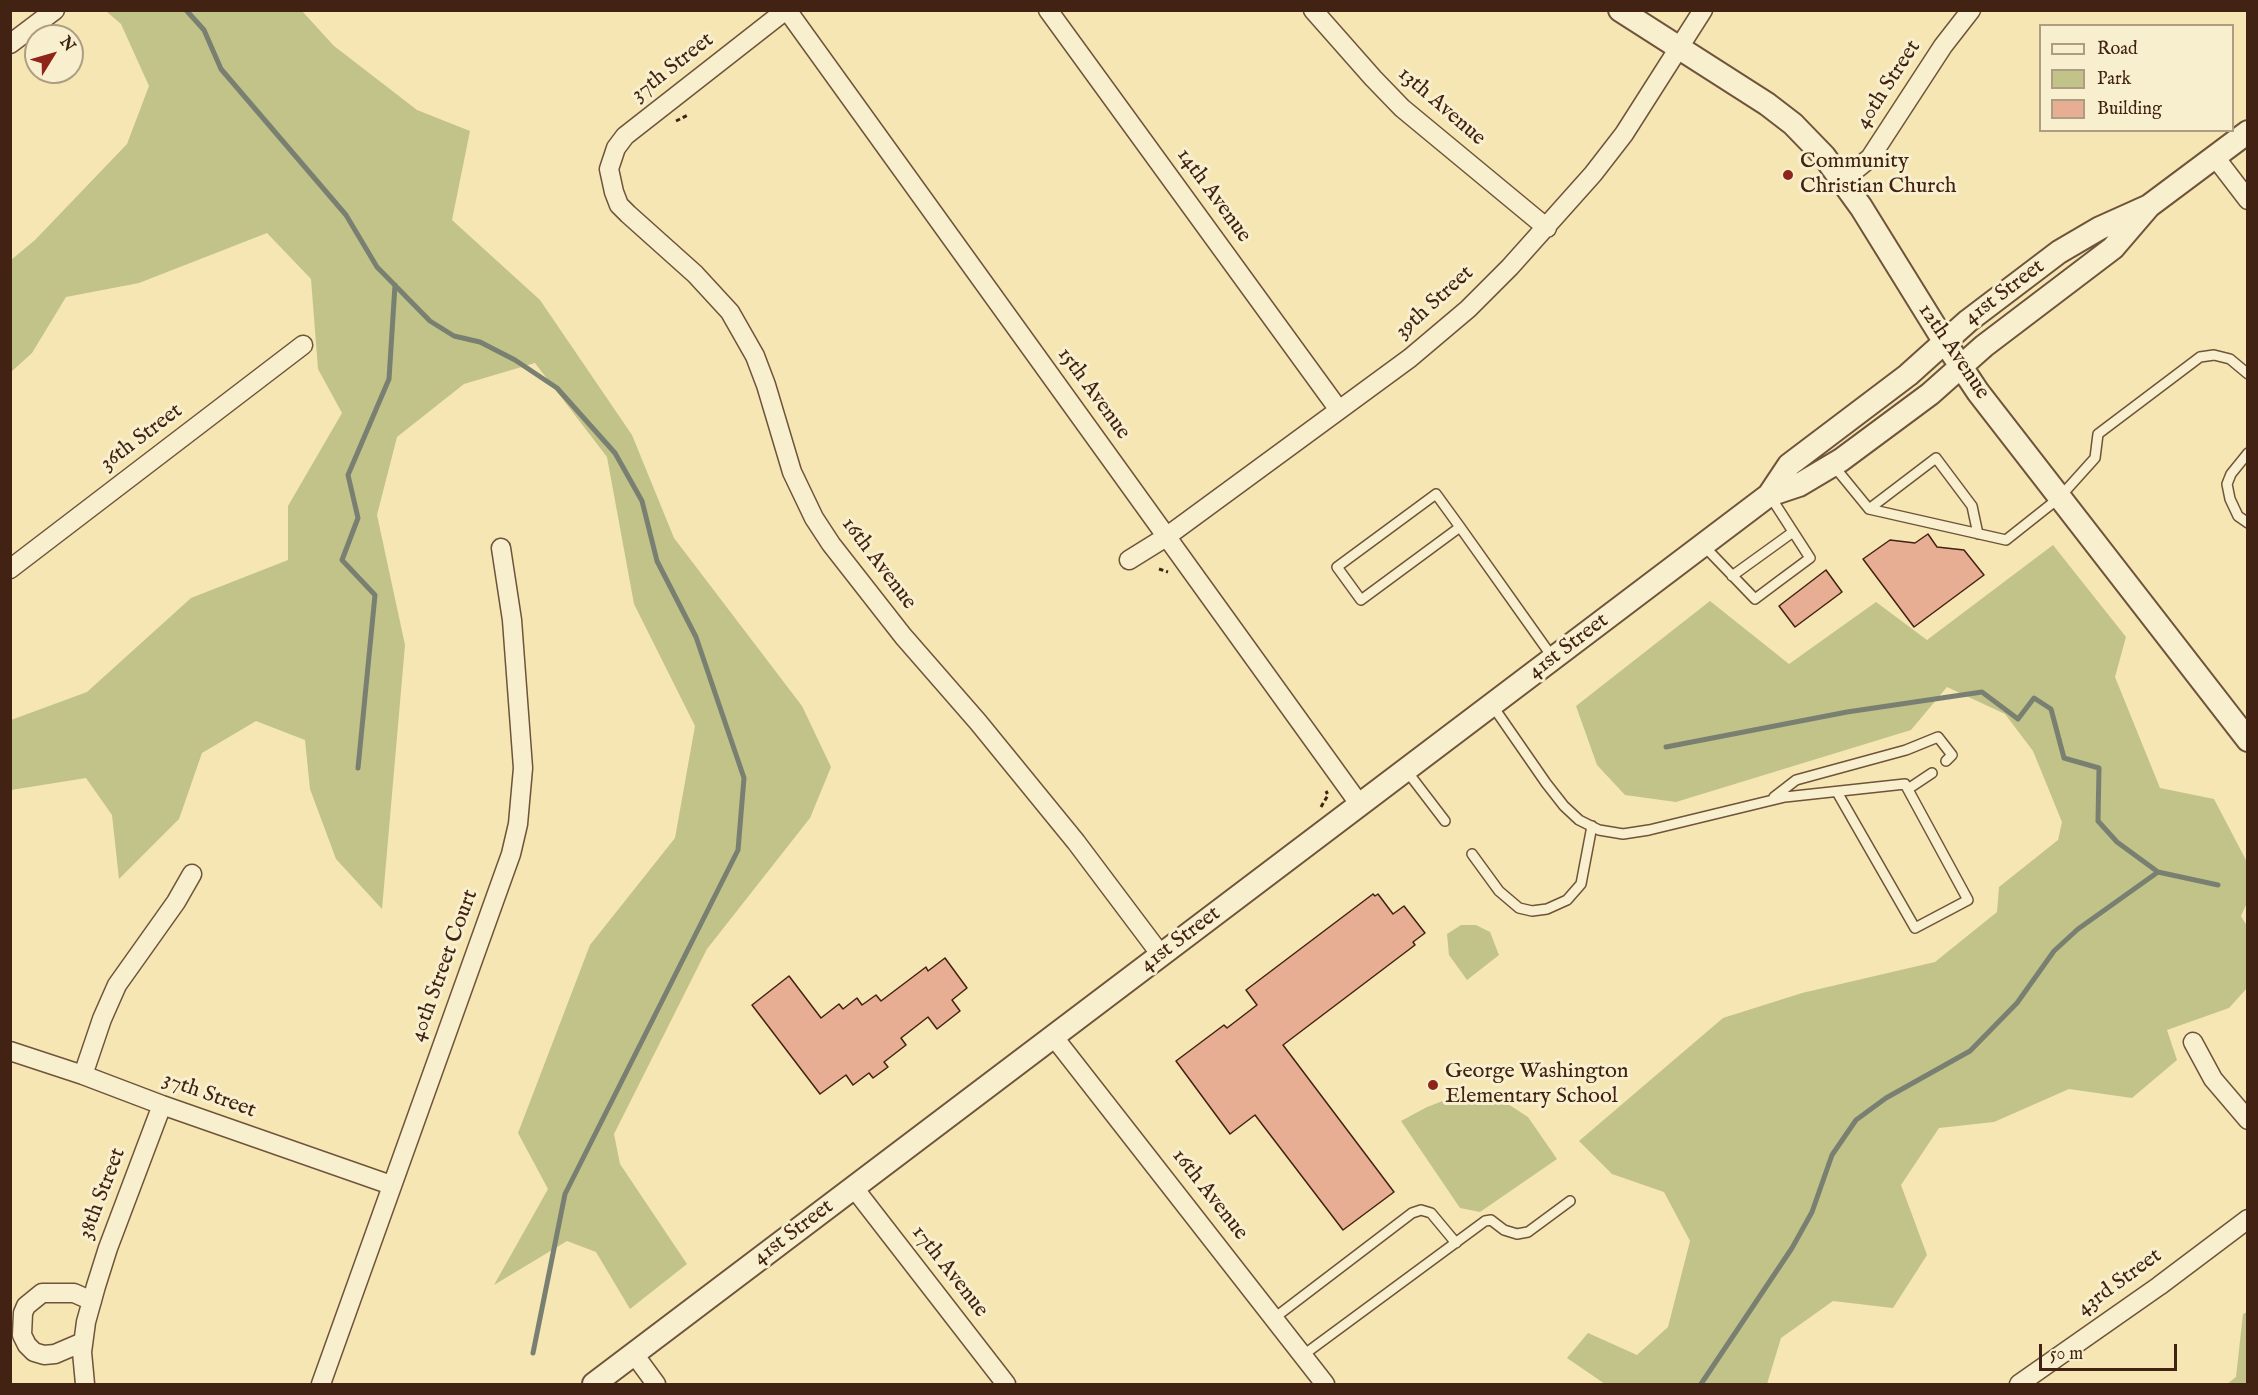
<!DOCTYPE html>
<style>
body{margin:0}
#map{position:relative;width:2258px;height:1395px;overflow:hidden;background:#f5e6b3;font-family:"IM FELL English",serif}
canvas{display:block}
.frame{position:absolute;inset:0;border:12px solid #422212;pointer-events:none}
.legend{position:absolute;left:2039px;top:24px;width:195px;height:108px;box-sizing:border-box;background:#f8efce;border:2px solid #af9d83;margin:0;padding:8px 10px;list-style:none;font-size:18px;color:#422212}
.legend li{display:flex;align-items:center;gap:12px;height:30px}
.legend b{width:30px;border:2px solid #af9d83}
.north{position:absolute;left:24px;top:24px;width:60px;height:60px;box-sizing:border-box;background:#f8efce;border:2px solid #af9d83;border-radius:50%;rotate:53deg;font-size:16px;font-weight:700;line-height:24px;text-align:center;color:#422212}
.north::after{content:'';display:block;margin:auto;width:21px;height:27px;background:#8f2418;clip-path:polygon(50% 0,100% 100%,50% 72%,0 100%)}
.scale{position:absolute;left:2039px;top:1344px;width:138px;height:27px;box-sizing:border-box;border:3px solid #422212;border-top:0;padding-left:8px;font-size:18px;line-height:21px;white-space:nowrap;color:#422212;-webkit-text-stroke:4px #f8efce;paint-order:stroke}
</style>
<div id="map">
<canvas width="2258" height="1395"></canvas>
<div class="frame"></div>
<ul class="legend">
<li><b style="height:8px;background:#f8efce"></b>Road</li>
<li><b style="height:16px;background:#c1c389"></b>Park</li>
<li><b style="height:16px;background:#e8ae94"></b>Building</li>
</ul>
<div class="north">N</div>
<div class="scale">50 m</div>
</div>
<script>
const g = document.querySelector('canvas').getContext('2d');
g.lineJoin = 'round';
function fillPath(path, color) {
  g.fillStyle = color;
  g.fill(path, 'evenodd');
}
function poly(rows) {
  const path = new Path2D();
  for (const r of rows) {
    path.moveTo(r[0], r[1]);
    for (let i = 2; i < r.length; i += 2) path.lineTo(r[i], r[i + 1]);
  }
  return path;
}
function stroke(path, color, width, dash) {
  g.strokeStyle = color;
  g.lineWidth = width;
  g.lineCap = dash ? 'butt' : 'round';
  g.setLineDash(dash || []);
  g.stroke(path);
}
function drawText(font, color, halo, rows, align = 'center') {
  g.font = font + ' "IM FELL English",serif';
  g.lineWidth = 6;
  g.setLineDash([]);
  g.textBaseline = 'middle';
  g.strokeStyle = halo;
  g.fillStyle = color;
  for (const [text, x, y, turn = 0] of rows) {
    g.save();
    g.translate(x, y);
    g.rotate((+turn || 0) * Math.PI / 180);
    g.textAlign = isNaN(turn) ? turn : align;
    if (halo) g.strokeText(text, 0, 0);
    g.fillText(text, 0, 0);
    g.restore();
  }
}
const green = poly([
 [106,11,302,11,334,46,417,110,470,131,452,220,540,300,632,435,674,538,802,706,831,767,810,818,707,949,614,1134,620,1164,687,1264,630,1309,596,1252,567,1241,494,1285,548,1189,518,1133,590,945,675,838,695,726,634,604,607,457,535,363,464,384,397,437,377,515,405,645,382,909,336,859,310,789,305,740,256,721,202,753,179,819,119,879,112,815,86,778,11,790,11,720,87,692,191,598,288,560,288,506,342,413,318,369,311,279,267,233,139,283,66,297,32,353,11,372,11,260,35,240,127,144,149,86,121,24],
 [2053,545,2126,637,2115,677,2160,788,2214,799,2247,862,2247,903,2241,916,2247,926,2247,988,2229,1008,2167,1030,2177,1060,2132,1098,2069,1089,1994,1122,1939,1128,1901,1185,1927,1255,1893,1308,1833,1301,1781,1338,1767,1384,1605,1384,1567,1358,1588,1333,1637,1355,1668,1327,1690,1241,1664,1192,1612,1174,1579,1141,1723,1018,1802,993,1935,962,1997,912,1999,887,2058,840,2062,822,2033,751,2005,714,1947,687,1911,730,1676,802,1625,795,1597,765,1576,706,1710,601,1789,664,1876,602,1927,640],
 [1461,925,1476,925,1490,932,1499,955,1467,980,1449,955,1447,934],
 [1494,1095,1528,1117,1557,1159,1480,1212,1460,1208,1401,1121,1427,1107,1456,1096],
 [2247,1312,2247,1384,2227,1384,2236,1377,2243,1314]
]);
const stream = poly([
 [186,10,204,30,221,69,346,215,377,267,430,321,454,336,480,342,515,360,557,388,615,453,642,501,657,561,696,637,744,778,738,850,565,1194,533,1353],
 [1666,747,1847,712,1982,692,2018,719,2034,698,2051,709,2064,758,2099,768,2098,821,2117,842,2158,872],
 [358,768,375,595,342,560,358,518,348,475,389,379,395,285],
 [1701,1384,1792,1248,1812,1212,1832,1155,1856,1120,1886,1098,1970,1051,2017,1003,2054,951,2078,929,2158,872,2218,885]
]);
const building = poly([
 [1928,534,1937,547,1964,550,1984,575,1914,627,1863,559,1890,540,1915,543,1928,534],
 [1826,570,1842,592,1795,627,1779,606,1826,570],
 [1373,894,1375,896,1378,894,1393,914,1404,906,1425,933,1413,942,1415,945,1283,1045,1394,1192,1343,1230,1255,1115,1230,1134,1176,1061,1224,1025,1227,1028,1257,1005,1246,990,1373,894],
 [945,958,967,988,952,1000,960,1011,937,1029,928,1017,901,1038,906,1045,884,1062,888,1067,873,1078,869,1073,853,1085,846,1075,820,1094,752,1005,789,976,821,1018,839,1004,843,1009,857,998,862,1005,876,995,881,1001,926,967,928,971,945,958]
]);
const path = poly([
 [676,121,688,115],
 [1159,569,1168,572],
 [1321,807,1328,795,1326,791]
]);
const service = poly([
 [2248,453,2231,474,2227,484,2230,499,2238,516,2248,523],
 [1833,465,1869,509,2006,540,2059,498,2095,458,2098,434,2200,357,2214,355,2230,359,2248,374],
 [1869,509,1936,458,1972,506,1978,534],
 [1460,527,1361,600,1337,567,1436,494,1460,527,1553,658],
 [1703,545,1755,599,1779,581,1810,558,1770,496],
 [1732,576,1793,532],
 [1492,705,1546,783,1564,806,1579,820,1599,830,1623,834,1649,830,1785,797,1905,784,1968,900,1915,928,1837,792],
 [1406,770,1445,821],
 [1908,789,1932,773],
 [1774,797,1796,780,1906,750,1938,737,1952,755,1946,761],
 [1472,854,1499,891,1519,908,1532,911,1547,909,1567,900,1581,884,1592,826],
 [1273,1319,1412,1213,1421,1210,1431,1213,1456,1243],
 [1302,1356,1485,1221,1491,1220,1504,1230,1517,1234,1528,1232,1570,1201]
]);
const minor = poly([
 [786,10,625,136,616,148,609,169,614,192,619,205,628,214,695,274,730,312,755,356,766,385,792,472,814,518,831,544,903,636,978,722,1076,842,1161,955],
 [787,10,1360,805],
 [1048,10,1339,410],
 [1313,10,1373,78,1402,108,1547,228],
 [10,44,55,10],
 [2215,157,2248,200],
 [1843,180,1870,158,1943,46,1971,10],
 [1129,560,1166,537,1410,358,1468,309,1510,267,1593,174,1624,134,1703,10],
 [10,569,303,345],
 [1053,1036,1325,1384],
 [2193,1042,2213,1079,2248,1120],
 [10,1051,83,1075,162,1105,391,1185],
 [83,1075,102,1019,117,985,176,902,192,874],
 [854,1188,1006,1384],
 [83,1342,55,1354,44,1355,34,1352,27,1345,22,1335,23,1313,26,1306,42,1293,74,1293,92,1301],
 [634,1354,656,1384],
 [85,1384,82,1352,86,1322,96,1286,108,1248,162,1105],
 [321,1384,511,854,518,824,523,768,512,620,501,548],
 [2019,1384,2159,1286,2248,1219]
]);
const tertiary = poly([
 [1620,10,1767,104,1793,124,1824,156,1861,207,1944,341,1978,392,2248,740],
 [1769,495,1799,485,1841,460,1930,394,1984,346,2113,248,2149,206,2248,132],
 [594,1384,1769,495,1789,465,1908,375,1968,321,2059,252,2100,228,2149,206]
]);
const markers = [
 [1788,175,6,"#8f2418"],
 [1433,1085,6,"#8f2418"]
];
const streetNames = [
 ["37th Street",673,68,-38],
 ["40th Street",1889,85,-57],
 ["13th Avenue",1441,107,41],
 ["14th Avenue",1213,196,54],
 ["41st Street",2005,293,-37],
 ["39th Street",1435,303,-42],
 ["12th Avenue",1953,352,56],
 ["15th Avenue",1093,394,54],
 ["36th Street",142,438,-37],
 ["16th Avenue",878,564,53],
 ["41st Street",1569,647,-37],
 ["41st Street",1181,940,-37],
 ["40th Street Court",445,966,-70],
 ["37th Street",209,1096,20],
 ["38th Street",103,1194,-69],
 ["16th Avenue",1209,1195,52],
 ["41st Street",794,1233,-37],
 ["17th Avenue",949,1272,52],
 ["43rd Street",2120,1283,-36]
];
const poiNames = [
 ["Community",1800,162],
 ["Christian Church",1800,187],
 ["George Washington",1445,1072],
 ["Elementary School",1445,1097]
];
fillPath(green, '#c1c389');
stroke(stream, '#798072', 5);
fillPath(building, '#e8ae94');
stroke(building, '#422212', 1.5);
stroke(service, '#6f533a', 12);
stroke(minor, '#6f533a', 21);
stroke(tertiary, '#6f533a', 26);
stroke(path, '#422212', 3, [4.5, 3]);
stroke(service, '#f8efce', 9);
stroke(minor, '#f8efce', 18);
stroke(tertiary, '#f8efce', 22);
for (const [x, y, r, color] of markers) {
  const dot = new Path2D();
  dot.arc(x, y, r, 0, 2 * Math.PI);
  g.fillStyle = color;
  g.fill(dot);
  stroke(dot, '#f8efce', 2);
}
drawText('22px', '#422212', '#f8efce', streetNames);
drawText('22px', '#422212', '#f8efce', poiNames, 'left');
</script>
